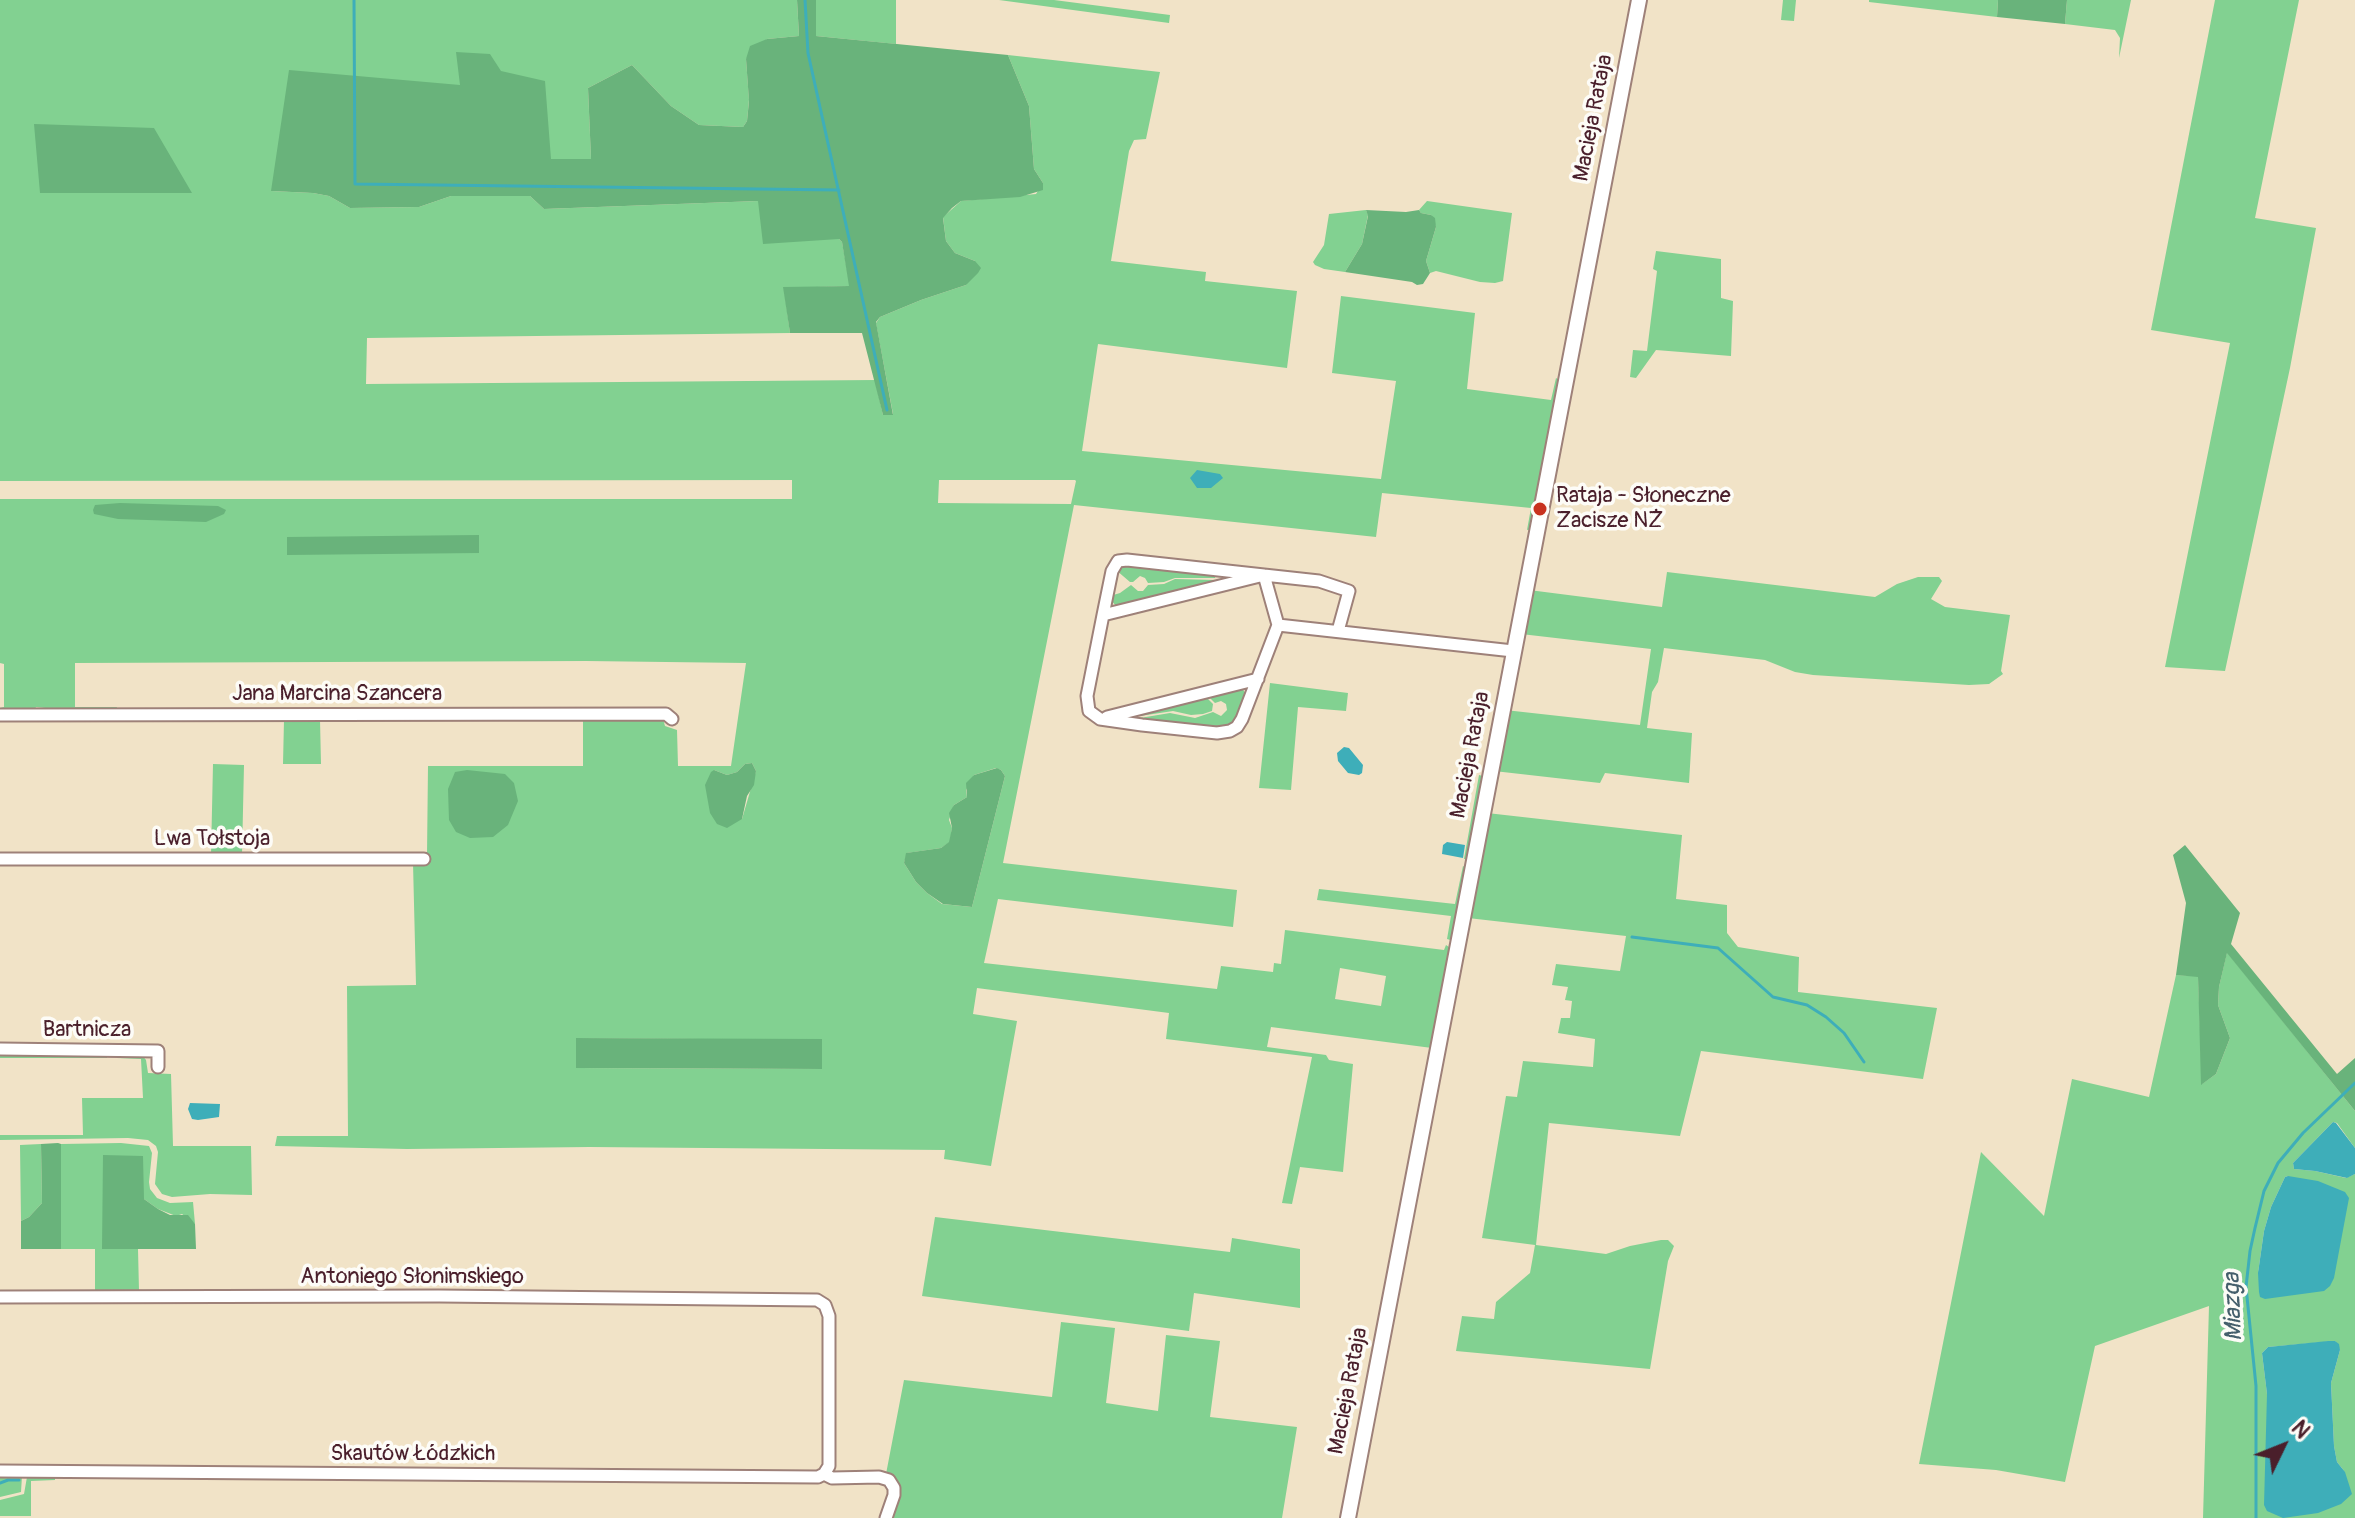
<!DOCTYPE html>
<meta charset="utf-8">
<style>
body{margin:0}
#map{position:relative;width:2355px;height:1518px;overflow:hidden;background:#f1e3c7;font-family:Pangolin,sans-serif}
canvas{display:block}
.north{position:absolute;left:2243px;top:1406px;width:80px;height:80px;-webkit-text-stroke:6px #fdfcf7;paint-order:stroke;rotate:47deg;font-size:22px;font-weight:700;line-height:32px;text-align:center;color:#4a1f2b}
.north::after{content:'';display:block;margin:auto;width:28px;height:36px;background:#4a1f2b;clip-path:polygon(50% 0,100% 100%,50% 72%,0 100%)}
</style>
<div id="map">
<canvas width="2355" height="1518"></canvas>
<div class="north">N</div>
</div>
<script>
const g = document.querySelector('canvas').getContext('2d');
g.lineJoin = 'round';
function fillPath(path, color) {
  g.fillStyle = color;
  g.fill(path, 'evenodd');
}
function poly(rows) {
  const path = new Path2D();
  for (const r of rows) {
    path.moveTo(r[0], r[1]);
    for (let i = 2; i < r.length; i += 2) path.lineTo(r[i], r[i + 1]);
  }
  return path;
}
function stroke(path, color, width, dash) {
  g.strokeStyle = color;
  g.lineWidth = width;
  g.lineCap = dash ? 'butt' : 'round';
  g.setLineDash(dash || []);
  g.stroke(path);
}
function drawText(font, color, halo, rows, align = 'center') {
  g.font = font + ' Pangolin,sans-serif';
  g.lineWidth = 7;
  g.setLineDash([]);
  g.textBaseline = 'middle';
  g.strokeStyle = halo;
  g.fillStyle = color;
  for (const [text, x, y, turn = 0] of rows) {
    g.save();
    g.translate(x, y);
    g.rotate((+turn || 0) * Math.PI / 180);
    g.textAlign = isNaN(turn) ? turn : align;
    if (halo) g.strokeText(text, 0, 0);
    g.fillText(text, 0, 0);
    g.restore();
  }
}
const green = poly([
 [0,0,797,0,799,36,767,39,746,59,749,100,747,121,743,127,699,125,671,106,632,65,588,88,591,159,551,160,461,85,271,191,313,193,329,196,350,208,419,207,451,196,530,196,544,209,758,201,839,239,842,242,850,286,784,288,790,333,367,338,366,384,875,380,883,415,893,414,876,323,880,317,921,300,966,285,975,261,955,253,946,241,943,217,961,201,1036,194,1043,183,1034,169,1029,106,1008,55,1160,72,1146,139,1134,140,1129,151,1111,261,1206,272,1205,281,1297,291,1287,368,1098,344,1082,451,1381,479,1396,381,1332,373,1341,296,1475,313,1467,389,1551,400,1556,378,1562,382,1537,503,1534,503,1532,529,1527,530,1531,508,1382,493,1376,537,1074,505,1003,863,1237,890,1233,927,998,899,984,963,1217,989,1221,966,1273,972,1274,963,1281,964,1285,930,1444,950,1446,945,1449,947,1451,948,1432,1048,1271,1027,1267,1047,1326,1055,1329,1060,1353,1064,1343,1172,1300,1167,1292,1204,1282,1203,1312,1057,1166,1039,1169,1013,977,988,973,1014,1017,1021,991,1166,944,1159,945,1150,590,1147,407,1149,275,1146,277,1136,348,1136,347,986,416,985,413,863,427,855,428,766,583,766,583,721,574,720,576,717,663,719,665,726,677,730,678,766,731,766,746,663,586,661,75,663,75,707,117,707,116,711,47,711,45,708,36,707,34,711,0,711,0,708,4,707,4,664,0,663,0,499,792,499,792,480,0,481],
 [939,480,1075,480,1076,481,1071,504,938,503],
 [752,763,756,771,742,819,714,770,727,775,737,772,745,764],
 [996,768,1001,770,1005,776,972,907,942,904,927,893,916,882,904,863,907,853,941,848,950,842,952,828,949,820,954,805,967,797,966,790,974,775],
 [1340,968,1386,976,1381,1006,1335,999],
 [577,1038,822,1040,822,1069,577,1068],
 [816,0,896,0,896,44,816,36],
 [999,0,1054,0,1170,15,1169,23],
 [1783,0,1796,0,1794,21,1781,20],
 [1869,0,1998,0,1997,17,1869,2],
 [2067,0,2131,0,2119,58,2120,38,2115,30,2065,24],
 [2215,0,2299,0,2255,218,2316,228,2290,368,2225,671,2165,667,2230,343,2151,330],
 [1427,201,1512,213,1503,281,1495,283,1480,282,1436,271,1430,273,1426,261,1436,227,1431,215,1421,213,1419,210],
 [1366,210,1368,215,1362,244,1345,272,1324,269,1315,265,1313,262,1324,245,1329,214],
 [1656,251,1721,259,1721,298,1733,301,1731,356,1656,350,1636,378,1630,377,1633,350,1647,351,1657,271,1653,269],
 [1120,565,1216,574,1215,578,1175,578,1164,582,1148,583,1145,578,1140,576,1133,582,1130,582,1116,570],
 [1667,572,1875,597,1897,584,1918,577,1939,577,1942,581,1931,599,1945,607,2010,615,2001,671,2003,674,1989,684,1969,685,1813,675,1795,672,1765,660,1664,648,1658,682,1652,692,1647,728,1692,733,1689,783,1605,773,1600,783,1494,771,1505,710,1640,725,1651,649,1521,634,1529,590,1662,607],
 [1175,579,1215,580,1217,583,1122,606,1116,606,1111,600,1110,596,1120,593,1131,585,1138,591,1143,591,1148,585,1164,584],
 [1270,683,1348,693,1346,711,1298,707,1291,790,1259,788],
 [1242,688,1247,696,1236,722,1225,729,1138,721,1140,718,1170,713,1195,718,1213,712,1221,716,1227,710,1226,704,1221,701,1215,703,1208,696],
 [1205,696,1213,704,1212,711,1203,714,1191,715,1173,711,1140,716,1138,713],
 [267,718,340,718,341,720,320,720,321,764,283,764,284,720,266,720],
 [213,764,244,765,242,855,211,855],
 [1479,775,1486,777,1469,858,1467,859,1464,859],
 [1487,813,1682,835,1676,899,1727,905,1727,933,1738,947,1799,957,1798,992,1937,1008,1923,1079,1701,1051,1680,1136,1549,1123,1536,1245,1606,1254,1630,1246,1661,1240,1668,1240,1674,1246,1668,1261,1650,1369,1456,1351,1462,1316,1494,1319,1496,1302,1530,1273,1535,1245,1482,1238,1506,1096,1517,1097,1523,1061,1593,1067,1595,1039,1558,1033,1561,1018,1570,1018,1572,1001,1565,1000,1568,987,1552,985,1556,964,1620,971,1626,936,1468,918],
 [1463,866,1468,869,1454,941,1447,939,1451,916,1317,900,1319,889,1455,904],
 [2227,952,2355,1111,2355,1148,2337,1123,2333,1122,2293,1163,2294,1169,2315,1171,2346,1178,2355,1174,2355,1518,2203,1518,2209,1306,2095,1346,2065,1482,1996,1470,1919,1464,1981,1152,2044,1216,2072,1079,2149,1097,2176,975,2198,976,2202,1084,2216,1074,2230,1038,2218,1005,2219,987],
 [2288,1176,2258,1273,2264,1231,2271,1207,2285,1177],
 [2335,1341,2340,1350,2331,1383,2334,1446,2337,1462,2345,1472,2267,1394,2262,1353,2268,1347],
 [0,1053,107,1054,107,1058,0,1058],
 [117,1054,142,1055,146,1060,148,1073,171,1074,173,1146,251,1146,252,1195,210,1194,172,1197,162,1194,155,1184,158,1152,156,1146,148,1140,128,1138,0,1140,0,1135,83,1135,82,1098,143,1098,141,1059,117,1058],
 [121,1143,149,1146,152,1153,149,1182,150,1189,157,1198,170,1203,193,1202,195,1224,182,1214,176,1216,158,1209,144,1199,102,1248,138,1249,139,1291,157,1291,157,1293,72,1293,70,1290,95,1290,95,1249,61,1249,61,1144],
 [41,1144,42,1203,29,1217,21,1221,20,1145],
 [935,1217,1230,1252,1232,1238,1300,1249,1300,1308,1194,1293,1189,1331,922,1296],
 [1061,1322,1115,1328,1106,1403,1158,1411,1166,1335,1220,1341,1210,1417,1297,1427,1282,1518,891,1518,901,1491,898,1482,886,1474,904,1380,1052,1397],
 [0,1475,22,1476,21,1492,0,1497],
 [27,1477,55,1477,55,1480,31,1481,31,1516,0,1516,0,1500,24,1494]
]);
const forest = poly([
 [797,0,816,0,816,36,1008,55,1029,106,1034,169,1043,183,1043,190,1020,197,961,201,952,208,943,218,946,241,955,253,975,261,981,268,978,273,966,285,921,300,880,317,876,322,893,415,883,415,862,333,790,333,783,287,849,286,842,242,839,239,763,244,758,201,544,209,530,196,451,196,419,207,350,208,329,196,313,193,271,191,289,70,460,85,456,52,490,54,501,71,545,81,551,159,591,159,588,88,632,65,671,106,699,125,743,127,747,121,749,101,746,59,750,46,767,39,799,36],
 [1998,0,2067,0,2065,24,1997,17],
 [34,124,154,128,192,193,40,193],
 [1366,210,1406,212,1419,210,1421,213,1431,215,1435,218,1436,227,1426,261,1430,273,1423,284,1417,285,1412,282,1345,272,1362,244,1368,216],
 [120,503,218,506,226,510,224,514,206,522,118,519,94,514,93,510,95,505],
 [479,535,479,553,287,555,287,537],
 [752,763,756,771,754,785,747,796,742,819,727,828,717,824,710,813,705,785,711,772,714,770,727,775,737,772,745,764],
 [997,768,1001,770,1005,776,972,907,943,904,927,893,916,882,904,863,906,853,941,848,949,842,952,828,949,813,954,805,967,797,966,783,974,775],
 [467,770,505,774,514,783,518,801,508,825,493,837,470,838,456,832,449,820,448,789,455,772],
 [2185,845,2240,913,2231,944,2337,1074,2355,1058,2355,1111,2227,953,2219,987,2218,1005,2230,1038,2216,1074,2201,1085,2198,977,2176,975,2186,903,2173,855],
 [576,1038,822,1039,822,1069,576,1068],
 [58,1143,61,1144,61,1249,21,1249,21,1221,29,1217,42,1203,41,1144],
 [103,1155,143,1156,144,1199,158,1209,170,1215,188,1215,195,1224,196,1249,102,1249]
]);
const water = poly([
 [1197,470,1220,474,1223,478,1211,488,1197,488,1190,478],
 [1344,747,1349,748,1363,765,1362,773,1359,775,1348,773,1338,761,1337,753],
 [1447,842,1465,845,1463,858,1442,854,1443,845],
 [190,1103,220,1104,219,1117,198,1120,192,1119,188,1109],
 [2333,1122,2336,1123,2355,1148,2355,1174,2347,1178,2315,1171,2294,1169,2293,1163],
 [2288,1176,2318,1181,2345,1192,2349,1198,2334,1278,2330,1286,2324,1291,2265,1299,2260,1297,2259,1292,2258,1273,2264,1231,2271,1207,2285,1177],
 [2328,1341,2335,1341,2339,1344,2340,1350,2331,1383,2334,1446,2337,1462,2345,1472,2352,1494,2341,1504,2318,1513,2283,1518,2267,1511,2264,1505,2267,1394,2262,1353,2268,1347]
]);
const stream = poly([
 [354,0,355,184,839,190],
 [805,0,808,53,887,410],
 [1632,937,1718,948,1773,997,1807,1005,1826,1017,1844,1033,1864,1062],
 [0,1483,8,1480,19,1480],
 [2256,1518,2256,1386,2246,1287,2250,1251,2255,1228,2264,1191,2278,1163,2303,1133,2355,1083]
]);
const minor = poly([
 [1103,615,1264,575,1319,581,1349,591,1338,631],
 [1278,625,1264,575,1127,560,1118,561,1112,571,1103,615,1087,696,1089,711,1100,719,1142,725,1217,733,1230,731,1237,727,1242,719,1278,625,1513,651],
 [0,715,666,714,672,719],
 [1107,717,1258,679],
 [0,859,424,859],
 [0,1049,158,1051,158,1067],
 [0,1297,439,1296,817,1300,825,1305,829,1316,829,1466,824,1474,818,1477,0,1471],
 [824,1474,832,1478,879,1477,889,1480,894,1488,894,1495,886,1518]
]);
const tertiary = poly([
 [1348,1518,1639,0]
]);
const markers = [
 [1540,509,8,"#c8321e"]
];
const streetNames = [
 ["Macieja Rataja",1594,118,-79],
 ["Jana Marcina Szancera",337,694],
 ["Macieja Rataja",1471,755,-79],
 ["Lwa Tołstoja",212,839],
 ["Bartnicza",87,1030],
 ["Antoniego Słonimskiego",412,1277],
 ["Macieja Rataja",1349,1391,-79],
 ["Skautów Łódzkich",413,1454]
];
const poiNames = [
 ["Rataja - Słoneczne",1556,496],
 ["Zacisze NŻ",1556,521]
];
const waterNames = [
 ["Miazga",2234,1307,-92]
];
fillPath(green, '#82d191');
fillPath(forest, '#69b37b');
fillPath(water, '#3eaeb9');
stroke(stream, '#3eaeb9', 3);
stroke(minor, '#9e8179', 15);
stroke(tertiary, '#9e8179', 18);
stroke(minor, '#fff', 11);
stroke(tertiary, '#fff', 14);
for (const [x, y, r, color] of markers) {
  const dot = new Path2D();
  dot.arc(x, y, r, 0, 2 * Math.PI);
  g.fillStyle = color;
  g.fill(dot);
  stroke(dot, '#fdfcf7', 3);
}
drawText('22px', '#4a1f2b', '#fdfcf7', streetNames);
drawText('22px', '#4a1f2b', '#fdfcf7', poiNames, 'left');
drawText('italic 24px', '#455f6b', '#fdfcf7', waterNames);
</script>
